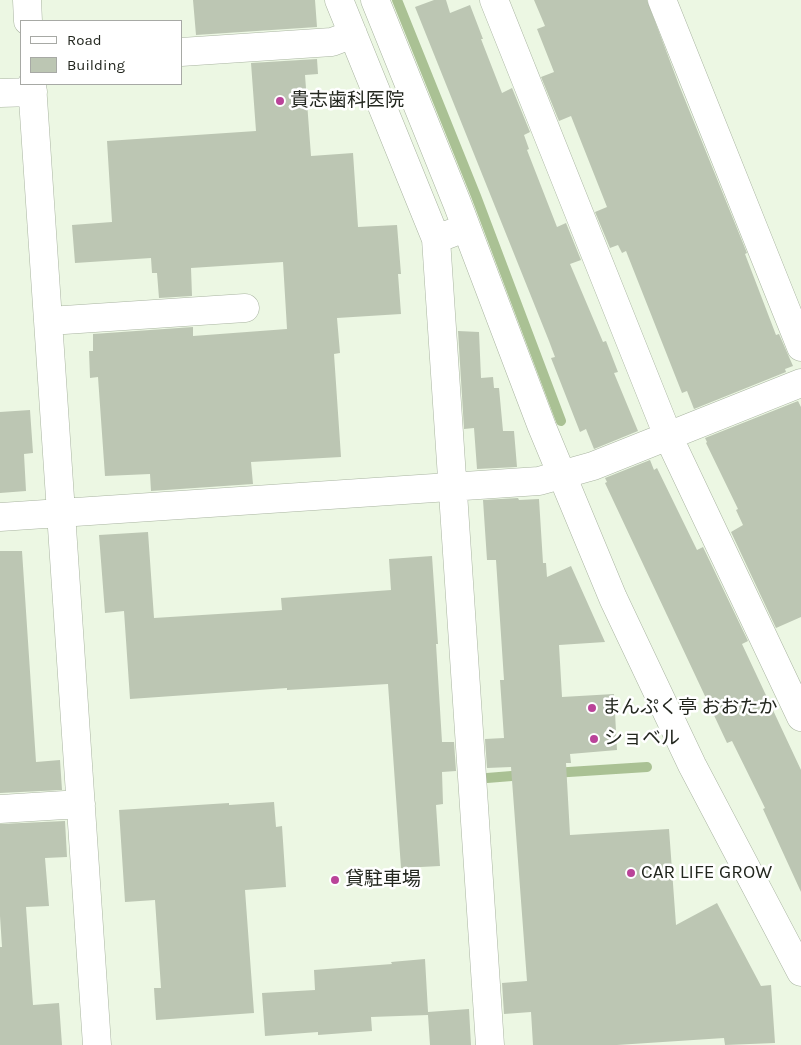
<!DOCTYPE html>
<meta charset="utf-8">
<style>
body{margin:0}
#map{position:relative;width:801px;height:1045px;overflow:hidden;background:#ecf7e3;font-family:Karla,sans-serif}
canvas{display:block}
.legend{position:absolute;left:20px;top:20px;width:162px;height:65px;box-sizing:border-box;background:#fff;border:1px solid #a7a9a5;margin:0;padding:6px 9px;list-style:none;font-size:15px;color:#23271f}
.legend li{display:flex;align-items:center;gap:10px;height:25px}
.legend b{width:25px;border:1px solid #a7a9a5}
</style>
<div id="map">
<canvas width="801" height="1045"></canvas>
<ul class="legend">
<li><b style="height:6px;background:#fff"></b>Road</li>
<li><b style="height:14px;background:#bcc6b3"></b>Building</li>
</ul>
</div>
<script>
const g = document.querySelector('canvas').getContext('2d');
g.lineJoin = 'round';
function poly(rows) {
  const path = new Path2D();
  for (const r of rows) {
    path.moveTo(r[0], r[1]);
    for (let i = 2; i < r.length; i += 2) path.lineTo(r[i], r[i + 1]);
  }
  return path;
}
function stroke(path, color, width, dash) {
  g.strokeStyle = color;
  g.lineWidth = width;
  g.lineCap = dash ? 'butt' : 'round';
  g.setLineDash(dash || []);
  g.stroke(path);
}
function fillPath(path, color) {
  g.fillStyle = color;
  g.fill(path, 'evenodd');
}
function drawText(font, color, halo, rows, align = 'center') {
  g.font = font + ' Karla,"Noto Sans JP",sans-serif';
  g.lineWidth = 5;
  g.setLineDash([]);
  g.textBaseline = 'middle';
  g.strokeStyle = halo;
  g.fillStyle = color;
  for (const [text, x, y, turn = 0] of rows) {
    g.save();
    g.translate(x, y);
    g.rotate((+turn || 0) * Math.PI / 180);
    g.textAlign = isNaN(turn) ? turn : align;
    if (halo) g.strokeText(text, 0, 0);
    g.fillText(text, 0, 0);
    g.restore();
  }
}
const stream = poly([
 [397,0,476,196,561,421],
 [553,773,647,767],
 [487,778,524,775]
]);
const building = poly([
 [193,0,315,0,317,27,196,35],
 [434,0,446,0,450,13,470,5,483,39,481,39,502,93,512,88,530,132,524,135,529,149,527,150,557,227,566,223,581,260,570,264,603,342,606,341,618,372,614,373,638,431,594,449,586,429,580,432,551,358,555,357,549,341,415,7],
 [534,0,647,0,679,85,747,253,745,254,776,335,779,334,793,366,785,369,786,372,694,409,687,391,682,393,626,251,622,253,618,245,610,248,595,212,607,207,571,116,559,121,541,77,554,72,537,29,545,26],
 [317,59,318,74,305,75,311,156,353,153,358,227,397,225,401,274,398,274,401,314,337,318,340,353,334,354,341,457,251,462,253,484,151,491,150,474,105,476,98,377,90,378,89,351,93,351,93,334,193,327,193,336,287,329,283,262,191,268,192,296,159,298,157,273,152,273,151,258,75,263,72,225,112,222,107,141,256,131,251,63],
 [458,331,479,332,481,378,493,377,494,388,499,388,503,431,514,431,517,467,477,469,474,428,464,429],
 [798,401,801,407,801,617,776,628,731,532,743,525,736,510,738,509,706,443,707,442,705,438],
 [30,410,33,453,24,454,26,491,0,493,0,412],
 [650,460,654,470,657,468,697,550,703,547,748,641,742,644,801,770,801,892,763,809,765,808,732,741,727,743,605,483,607,482,605,478],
 [518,498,519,500,539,499,543,563,546,563,547,577,571,566,605,642,559,645,562,697,614,694,617,750,570,754,571,763,566,763,570,835,669,829,676,925,717,903,761,986,771,985,775,1043,725,1045,724,1038,617,1045,533,1045,531,1012,504,1014,502,983,527,981,511,767,487,768,485,739,504,738,500,680,504,680,496,560,487,560,483,500],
 [148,532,154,618,282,610,281,598,391,590,389,559,432,556,438,644,436,644,442,742,454,742,456,771,442,772,443,804,436,805,440,866,401,868,388,684,287,690,287,688,130,699,124,611,105,613,99,535],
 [0,551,22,551,36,762,60,760,62,790,0,793],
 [274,802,276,827,282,826,286,887,245,890,254,1013,156,1020,154,988,161,988,155,900,125,902,119,810,229,803,229,805],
 [65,821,67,857,45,858,49,906,26,907,33,1005,59,1003,62,1045,0,1045,0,947,2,947,0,916,0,824],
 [425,959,428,1012,469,1009,471,1045,430,1045,428,1015,371,1017,372,1031,318,1035,318,1032,265,1036,262,993,315,990,314,970,392,964,391,962]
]);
const minor = poly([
 [27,0,28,21],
 [339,0,436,239,452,233],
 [375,0,457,203,542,427,613,598,692,765,801,972],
 [494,0,668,436,801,717],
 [662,0,801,347],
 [181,52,332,42,353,34],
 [32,84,97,1045],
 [0,93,33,92],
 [436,239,490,1045],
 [49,321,245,308],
 [0,517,539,481,593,466,801,383],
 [0,809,81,804]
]);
const markers = [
 [280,101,5,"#ba4399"],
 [592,708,5,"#ba4399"],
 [594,739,5,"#ba4399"],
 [631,873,5,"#ba4399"],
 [335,880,5,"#ba4399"]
];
const poiNames = [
 ["貴志歯科医院",290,101],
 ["まんぷく亭 おおたか",602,708],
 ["ショベル",604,739],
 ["CAR LIFE GROW",641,873],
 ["貸駐車場",345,880]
];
stroke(stream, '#aac194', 10);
fillPath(building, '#bcc6b3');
stroke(minor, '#a9b4a1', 29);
stroke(minor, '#fff', 28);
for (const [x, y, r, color] of markers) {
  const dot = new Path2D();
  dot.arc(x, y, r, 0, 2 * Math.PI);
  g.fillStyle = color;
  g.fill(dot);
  stroke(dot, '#fff', 2);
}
drawText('19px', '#23271f', '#fff', poiNames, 'left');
</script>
